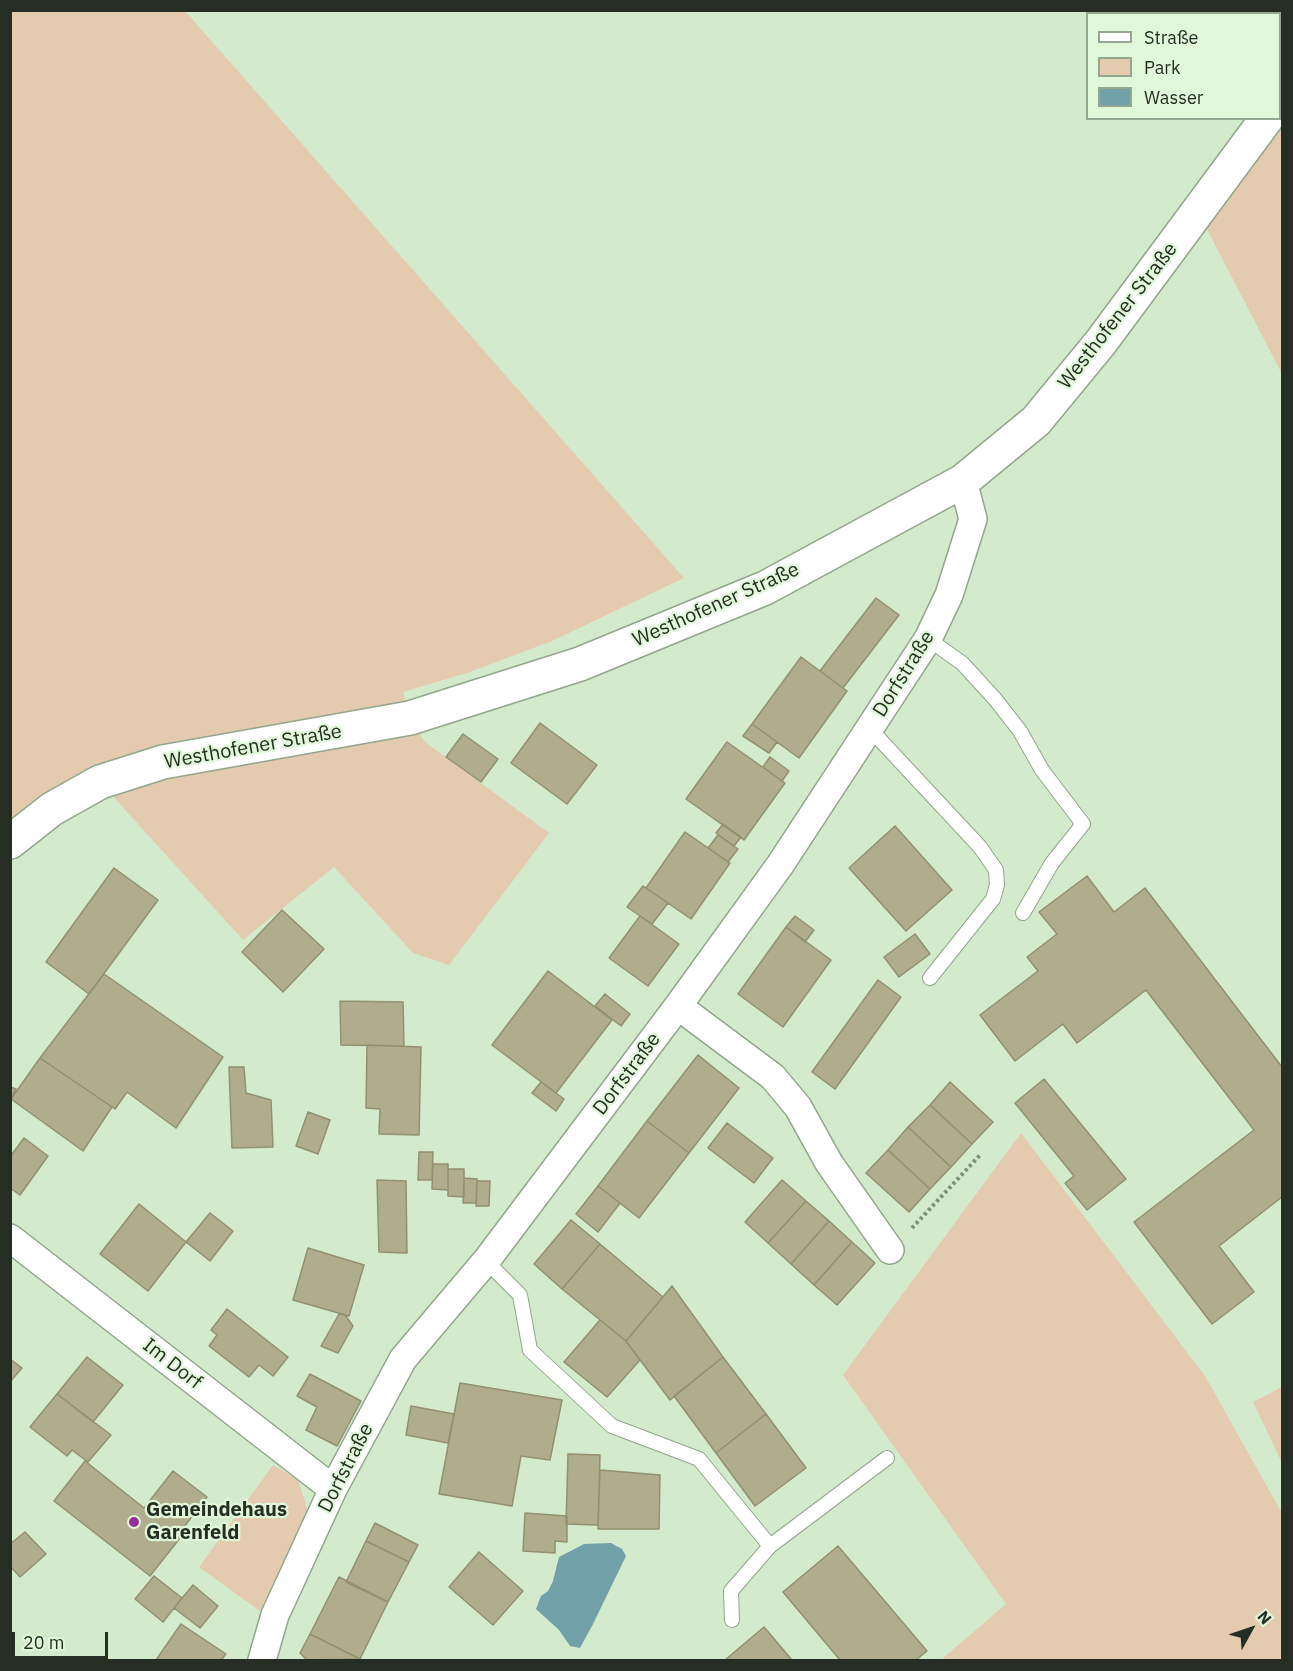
<!DOCTYPE html>
<meta charset="utf-8">
<style>
body{margin:0}
#map{position:relative;width:1293px;height:1671px;overflow:hidden;background:#d3eacd;font-family:"IBM Plex Sans",sans-serif}
canvas{display:block}
.frame{position:absolute;inset:0;border:12px solid #262e23;pointer-events:none}
.legend{position:absolute;left:1086px;top:12px;width:195px;height:108px;box-sizing:border-box;background:#e0f7da;border:2px solid #96a791;margin:0;padding:8px 10px;list-style:none;font-size:18px;color:#262e23}
.legend li{display:flex;align-items:center;gap:12px;height:30px}
.legend b{width:30px;border:2px solid #96a791}
.north{position:absolute;left:1221px;top:1599px;width:60px;height:60px;-webkit-text-stroke:4px #e0f7da;paint-order:stroke;rotate:50deg;font-size:16px;font-weight:700;line-height:24px;text-align:center;color:#262e23}
.north::after{content:'';display:block;margin:auto;width:21px;height:27px;background:#262e23;clip-path:polygon(50% 0,100% 100%,50% 72%,0 100%)}
.scale{position:absolute;left:12px;top:1632px;width:96px;height:27px;box-sizing:border-box;border:3px solid #262e23;border-top:0;padding-left:8px;font-size:18px;line-height:21px;white-space:nowrap;color:#262e23;-webkit-text-stroke:4px #e0f7da;paint-order:stroke}
</style>
<div id="map">
<canvas width="1293" height="1671"></canvas>
<div class="frame"></div>
<ul class="legend">
<li><b style="height:8px;background:#fff"></b>Straße</li>
<li><b style="height:16px;background:#e4cbb0"></b>Park</li>
<li><b style="height:16px;background:#72a1a9"></b>Wasser</li>
</ul>
<div class="north">N</div>
<div class="scale">20 m</div>
</div>
<script>
const g = document.querySelector('canvas').getContext('2d');
g.lineJoin = 'round';
function fillPath(path, color) {
  g.fillStyle = color;
  g.fill(path, 'evenodd');
}
function poly(rows) {
  const path = new Path2D();
  for (const r of rows) {
    path.moveTo(r[0], r[1]);
    for (let i = 2; i < r.length; i += 2) path.lineTo(r[i], r[i + 1]);
  }
  return path;
}
function stroke(path, color, width, dash) {
  g.strokeStyle = color;
  g.lineWidth = width;
  g.lineCap = dash ? 'butt' : 'round';
  g.setLineDash(dash || []);
  g.stroke(path);
}
function drawText(font, color, halo, rows, align = 'center') {
  g.font = font + ' "IBM Plex Sans",sans-serif';
  g.lineWidth = 4.5;
  g.setLineDash([]);
  g.textBaseline = 'middle';
  g.strokeStyle = halo;
  g.fillStyle = color;
  for (const [text, x, y, turn = 0] of rows) {
    g.save();
    g.translate(x, y);
    g.rotate((+turn || 0) * Math.PI / 180);
    g.textAlign = isNaN(turn) ? turn : align;
    if (halo) g.strokeText(text, 0, 0);
    g.fillText(text, 0, 0);
    g.restore();
  }
}
const green = poly([
 [11,11,185,11,684,578,552,641,467,673,403,692,410,718,425,742,549,833,449,965,413,953,334,867,243,940,100,782,11,842],
 [1280,101,1282,106,1282,374,1198,212,1280,118],
 [1021,1133,1205,1376,1282,1513,1282,1660,941,1660,1006,1604,843,1375],
 [1282,1387,1282,1463,1253,1402],
 [273,1465,298,1480,308,1511,260,1611,199,1567]
]);
const water = poly([
 [611,1543,622,1549,626,1556,593,1624,580,1648,570,1646,559,1630,536,1609,541,1596,548,1591,553,1581,559,1557,584,1544]
]);
const building = poly([
 [876,598,899,615,843,688,820,671,876,598],
 [801,657,847,691,799,758,752,724,801,657],
 [540,723,597,765,567,804,511,763,540,723],
 [752,724,777,742,769,753,743,736,752,724],
 [463,734,498,759,481,782,446,757,463,734],
 [727,742,785,783,744,840,686,799,727,742],
 [770,757,789,771,782,781,763,767,770,757],
 [723,824,741,837,734,846,716,833,723,824],
 [895,826,952,890,906,931,849,868,895,826],
 [685,832,730,863,691,919,646,888,685,832],
 [718,835,738,849,728,862,708,848,718,835],
 [114,868,158,900,89,994,46,962,114,868],
 [1087,876,1114,912,1145,888,1282,1067,1282,1197,1219,1246,1254,1292,1212,1324,1134,1222,1254,1130,1146,990,1077,1043,1063,1024,1015,1061,980,1015,1038,971,1027,957,1057,934,1039,912,1087,876],
 [643,886,668,903,652,924,627,907,643,886],
 [282,910,324,949,283,992,242,952,282,910],
 [640,916,679,944,648,986,609,958,640,916],
 [795,916,814,930,805,942,786,927,795,916],
 [786,927,831,960,783,1027,738,994,786,927],
 [915,934,930,954,899,977,884,957,915,934],
 [548,971,612,1020,556,1093,492,1045,548,971],
 [104,974,223,1057,176,1128,127,1092,115,1109,40,1058,104,974],
 [878,980,901,997,835,1089,812,1072,878,980],
 [605,994,630,1014,621,1026,595,1006,605,994],
 [340,1001,403,1002,404,1046,341,1045,340,1001],
 [367,1045,421,1047,419,1135,379,1134,380,1109,366,1108,367,1045],
 [698,1055,739,1088,689,1153,647,1121,698,1055],
 [40,1058,112,1107,83,1151,11,1099,40,1058],
 [229,1067,244,1067,246,1093,271,1100,273,1147,232,1148,229,1067],
 [1044,1079,1126,1179,1087,1210,1065,1183,1074,1176,1015,1103,1044,1079],
 [541,1082,564,1099,556,1111,532,1093,541,1082],
 [950,1082,993,1122,972,1144,930,1105,950,1082],
 [10,1087,16,1089,10,1100,10,1087],
 [930,1105,972,1144,951,1167,908,1127,930,1105],
 [308,1112,330,1120,318,1154,296,1146,308,1112],
 [647,1121,689,1153,639,1218,598,1186,647,1121],
 [727,1123,773,1158,754,1183,708,1148,727,1123],
 [908,1127,951,1167,930,1189,888,1150,908,1127],
 [24,1138,48,1156,20,1195,10,1188,10,1157,24,1138],
 [888,1150,930,1189,909,1212,866,1173,888,1150],
 [419,1152,433,1152,432,1180,418,1180,419,1152],
 [433,1164,448,1164,448,1190,432,1189,433,1164],
 [448,1169,464,1169,464,1197,448,1196,448,1169],
 [464,1178,477,1179,476,1203,463,1203,464,1178],
 [377,1180,406,1181,407,1253,379,1252,377,1180],
 [782,1180,806,1201,768,1243,745,1222,782,1180],
 [477,1181,490,1181,489,1206,476,1206,477,1181],
 [598,1186,620,1203,598,1232,576,1214,598,1186],
 [806,1201,829,1221,791,1264,768,1243,806,1201],
 [139,1204,186,1242,148,1291,100,1254,139,1204],
 [210,1213,233,1231,210,1261,186,1242,210,1213],
 [571,1220,600,1244,562,1289,534,1264,571,1220],
 [829,1221,852,1242,814,1285,791,1264,829,1221],
 [852,1242,875,1263,837,1305,814,1285,852,1242],
 [600,1244,663,1297,626,1341,562,1289,600,1244],
 [308,1248,364,1265,349,1316,293,1300,308,1248],
 [672,1286,723,1357,670,1400,626,1341,672,1286],
 [227,1309,288,1357,273,1376,259,1365,249,1377,209,1346,217,1335,211,1330,227,1309],
 [339,1314,345,1315,353,1326,338,1353,321,1346,339,1314],
 [600,1320,626,1341,640,1360,607,1397,564,1362,600,1320],
 [87,1357,123,1385,93,1422,57,1394,87,1357],
 [723,1357,766,1414,716,1453,674,1396,723,1357],
 [10,1359,22,1368,10,1382,10,1359],
 [310,1374,361,1401,337,1446,306,1430,317,1407,297,1396,310,1374],
 [460,1383,562,1400,550,1460,521,1456,512,1506,439,1494,460,1383],
 [57,1394,111,1435,88,1462,72,1450,67,1456,30,1427,57,1394],
 [411,1406,454,1414,448,1443,406,1435,411,1406],
 [766,1414,806,1468,755,1506,716,1453,766,1414],
 [568,1454,600,1455,598,1525,566,1524,568,1454],
 [85,1461,144,1508,173,1471,207,1497,177,1536,180,1538,150,1576,54,1501,85,1461],
 [600,1470,660,1475,659,1529,598,1529,600,1470],
 [525,1513,567,1516,567,1542,555,1541,555,1553,523,1551,525,1513],
 [375,1523,418,1545,409,1562,366,1541,375,1523],
 [25,1532,46,1554,20,1577,10,1566,10,1544,25,1532],
 [366,1541,409,1562,388,1602,346,1582,366,1541],
 [838,1546,927,1651,916,1660,840,1660,783,1592,838,1546],
 [479,1552,523,1591,493,1625,449,1587,479,1552],
 [154,1576,182,1598,163,1622,135,1599,154,1576],
 [339,1577,388,1602,360,1659,310,1634,339,1577],
 [193,1585,218,1606,200,1628,174,1608,193,1585],
 [181,1624,226,1654,221,1660,156,1660,181,1624],
 [764,1627,792,1660,725,1660,764,1627],
 [310,1634,360,1659,307,1660,300,1653,310,1634]
]);
const path = poly([
 [912,1228,981,1154]
]);
const lane = poly([
 [928,639,962,663,995,699,1020,731,1042,770,1083,824,1052,863,1023,913],
 [870,729,980,847,996,870,997,885,993,899,930,978],
 [486,1261,520,1295,530,1350,612,1426,699,1459,770,1546,887,1458],
 [732,1620,731,1591,770,1546]
]);
const street = poly([
 [678,1006,773,1077,798,1107,829,1163,890,1250],
 [10,1238,333,1489],
 [262,1660,275,1615,333,1489,403,1359,486,1261,678,1006,780,865,928,639,949,595,973,519,963,481]
]);
const secondary = poly([
 [10,842,52,809,100,782,163,762,410,718,580,664,765,588,963,481,1036,421,1101,342,1267,118]
]);
const markers = [
 [134,1522,6,"#933199"]
];
const streetNames = [
 ["Westhofener Straße",1118,316,-52],
 ["Westhofener Straße",716,605,-24],
 ["Dorfstraße",904,674,-58],
 ["Westhofener Straße",253,747,-10],
 ["Dorfstraße",627,1074,-53],
 ["Im Dorf",172,1364,38],
 ["Dorfstraße",346,1468,-63]
];
const poiNames = [
 ["Gemeindehaus",146,1510],
 ["Garenfeld",146,1533]
];
fillPath(green, '#e4cbb0');
fillPath(water, '#72a1a9');
fillPath(building, '#afad8d');
stroke(building, '#929070', 1.5);
stroke(lane, '#91a68b', 16);
stroke(street, '#91a68b', 30);
stroke(secondary, '#91a68b', 36);
stroke(path, '#7e8e7a', 4, [3, 3]);
stroke(lane, '#fff', 14);
stroke(street, '#fff', 27);
stroke(secondary, '#fff', 33);
for (const [x, y, r, color] of markers) {
  const dot = new Path2D();
  dot.arc(x, y, r, 0, 2 * Math.PI);
  g.fillStyle = color;
  g.fill(dot);
  stroke(dot, '#e0f7da', 2);
}
drawText('20px', '#262e23', '#e0f7da', streetNames);
drawText('bold 20px', '#262e23', '#e0f7da', poiNames, 'left');
</script>
